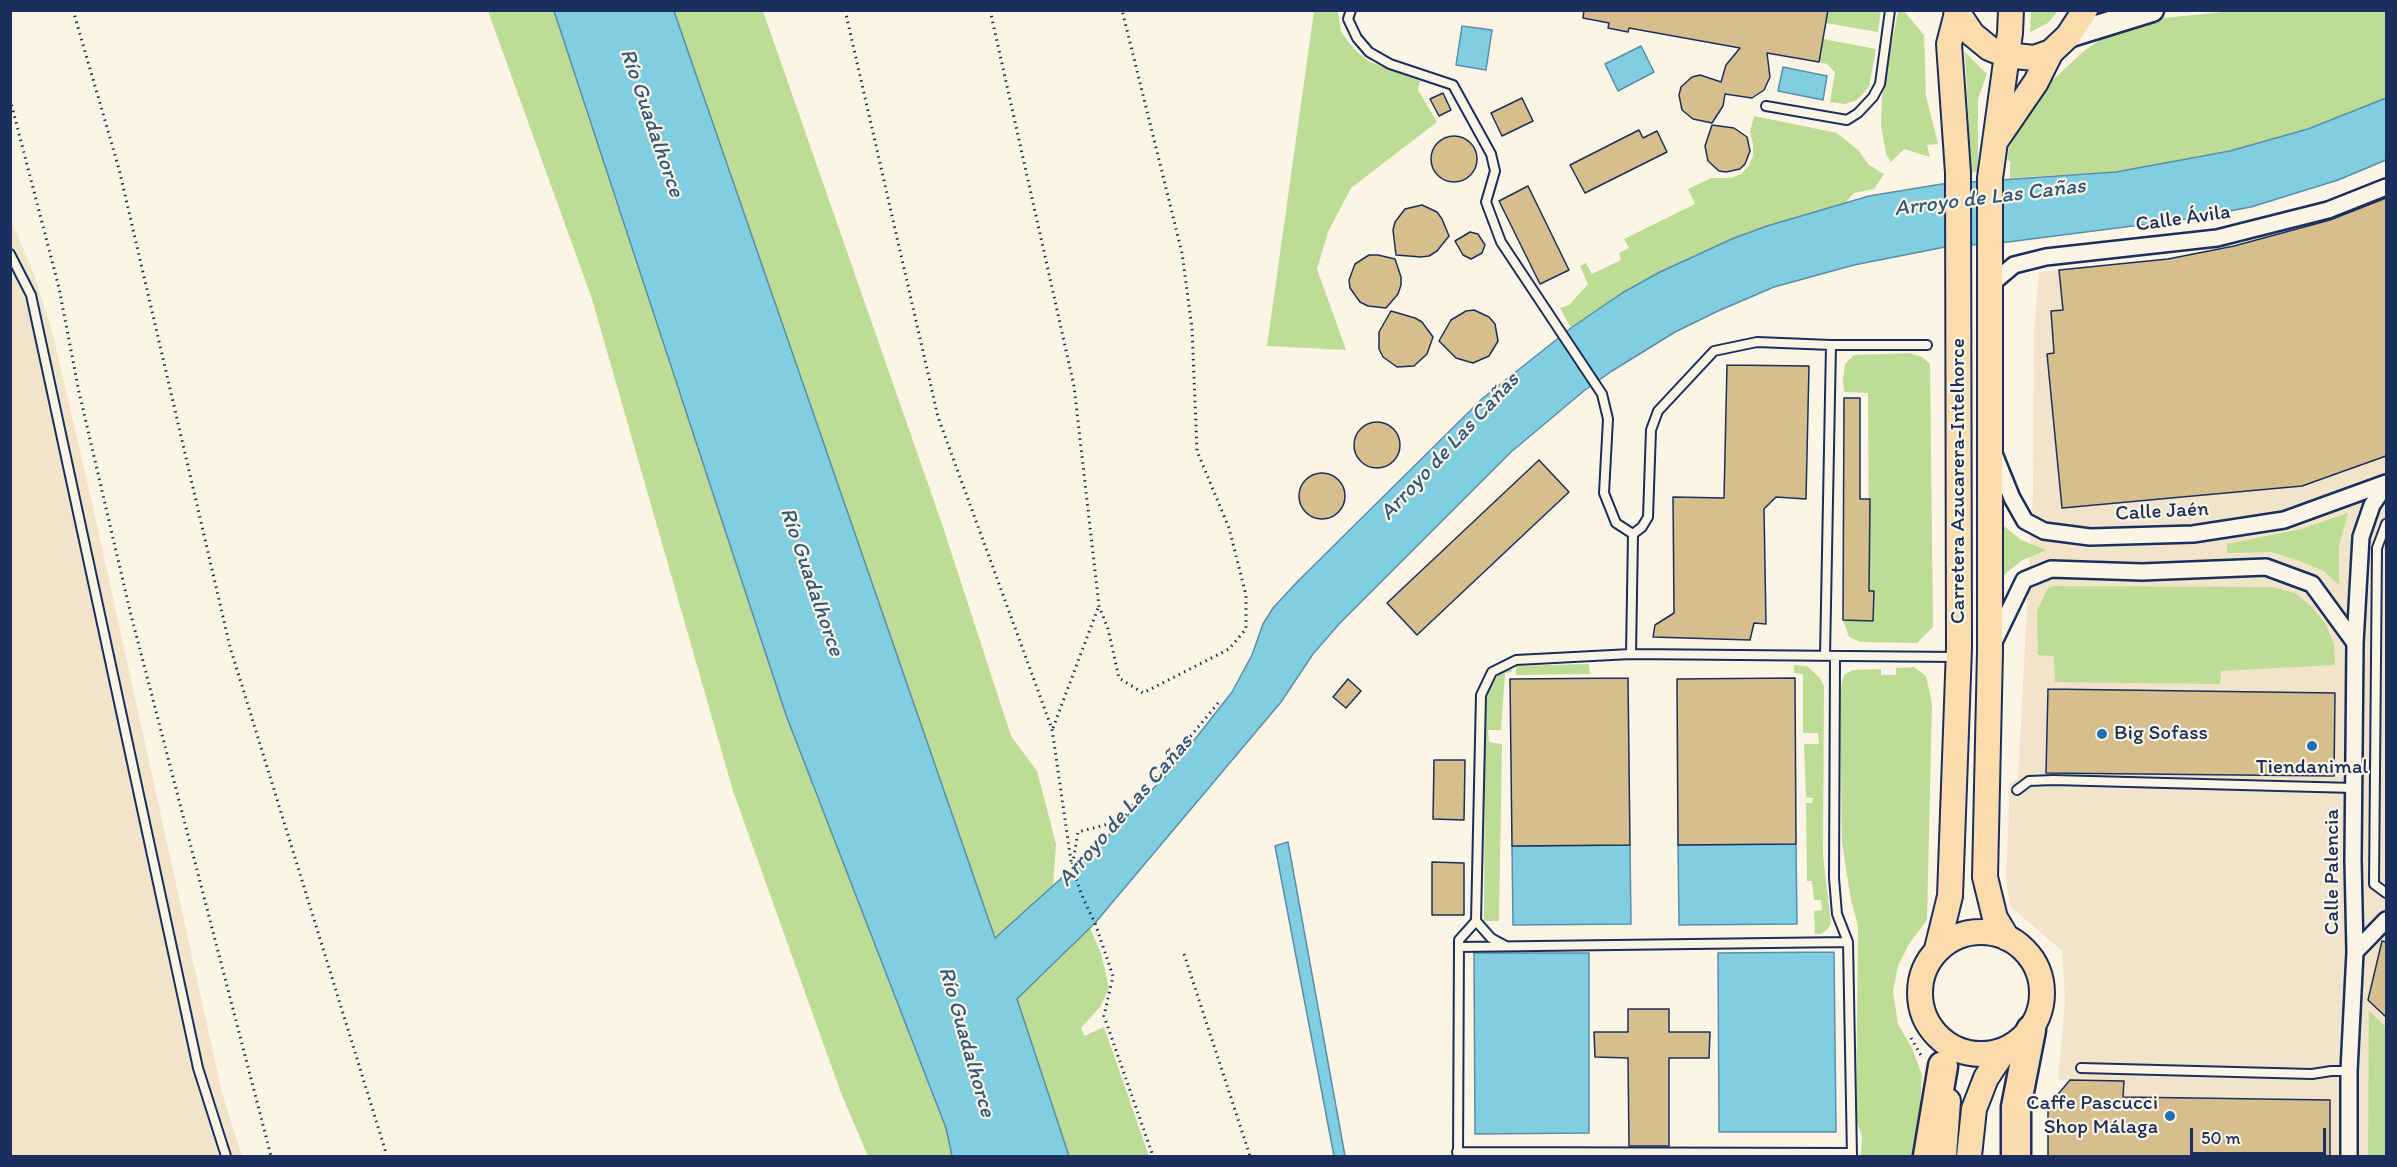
<!DOCTYPE html>
<meta charset="utf-8">
<style>
body{margin:0}
#map{position:relative;width:2397px;height:1167px;overflow:hidden;background:#fcf5e5;font-family:Itim,sans-serif}
canvas{display:block}
.frame{position:absolute;inset:0;border:12px solid #1b2f5e;pointer-events:none}
.scale{position:absolute;left:2190px;top:1128px;width:136px;height:27px;box-sizing:border-box;border:3px solid #1b2f5e;border-top:0;padding-left:8px;font-size:18px;line-height:21px;white-space:nowrap;color:#1b2f5e;-webkit-text-stroke:4px #fcf5e5;paint-order:stroke}
</style>
<div id="map">
<canvas width="2397" height="1167"></canvas>
<div class="frame"></div>
<div class="scale">50 m</div>
</div>
<script>
const g = document.querySelector('canvas').getContext('2d');
g.lineJoin = 'round';
function fillPath(path, color) {
  g.fillStyle = color;
  g.fill(path, 'evenodd');
}
function poly(rows) {
  const path = new Path2D();
  for (const r of rows) {
    if (r.length === 3) {
      path.moveTo(r[0] + r[2], r[1]);
      path.arc(r[0], r[1], r[2], 0, 2 * Math.PI);
      continue;
    }
    path.moveTo(r[0], r[1]);
    for (let i = 2; i < r.length; i += 2) path.lineTo(r[i], r[i + 1]);
  }
  return path;
}
function stroke(path, color, width, dash) {
  g.strokeStyle = color;
  g.lineWidth = width;
  g.lineCap = dash ? 'butt' : 'round';
  g.setLineDash(dash || []);
  g.stroke(path);
}
function drawText(font, color, halo, rows, align = 'center') {
  g.font = font + ' Itim,sans-serif';
  g.lineWidth = 4.5;
  g.setLineDash([]);
  g.textBaseline = 'middle';
  g.strokeStyle = halo;
  g.fillStyle = color;
  for (const [text, x, y, turn = 0] of rows) {
    g.save();
    g.translate(x, y);
    g.rotate((+turn || 0) * Math.PI / 180);
    g.textAlign = isNaN(turn) ? turn : align;
    if (halo) g.strokeText(text, 0, 0);
    g.fillText(text, 0, 0);
    g.restore();
  }
}
const built = poly([
 [2386,198,2386,1156,2048,1156,2048,1106,2070,1080,2058,1080,2065,1000,2062,951,2010,906,2006,881,2010,783,2018,779,2033,494,2034,329,2039,272,2168,259,2234,246,2330,220],
 [10,218,34,274,52,331,93,507,222,1093,242,1156,11,1156]
]);
const green = poly([
 [1881,10,1878,32,1826,23,1828,11],
 [488,11,554,11,786,715,946,1128,952,1156,868,1156,841,1093,733,791,592,299],
 [674,11,763,11,942,524,1011,736,1037,771,1056,844,1053,886,995,938],
 [1314,11,1338,11,1341,32,1354,49,1368,61,1420,81,1418,90,1437,122,1351,188,1328,232,1317,269,1346,350,1267,346],
 [1898,11,1904,11,1924,35,1926,96,1938,144,1927,145,1930,157,1904,149,1891,162,1886,154,1881,125,1882,95],
 [2031,11,2031,10,2058,11,2048,23,2030,32],
 [2233,11,2386,11,2386,98,2308,129,2230,151,2116,172,2010,178,2010,161,2007,160,2009,148,2025,116,2044,88,2085,50,2103,38,2134,25,2154,19],
 [1823,39,1876,49,1869,87,1857,100,1845,104,1830,102,1835,72,1827,64,1819,62],
 [1965,52,1987,74,1978,99,1978,171,1971,173],
 [1754,116,1837,133,1858,150,1869,165,1884,174,1874,189,1854,193,1846,202,1735,238,1660,272,1622,293,1571,328,1560,308,1569,305,1588,284,1580,266,1586,263,1592,274,1621,260,1619,253,1629,248,1624,239,1695,204,1688,189,1711,178,1731,178,1741,174,1748,167,1753,156,1753,144,1750,132],
 [1910,353,1922,357,1930,364,1933,627,1917,643,1861,642,1849,637,1843,620,1872,620,1873,591,1843,590,1843,574,1869,574,1868,393,1844,392,1843,379,1845,364,1854,355],
 [2348,513,2339,546,2339,585,2324,571,2297,560,2271,552,2227,553,2227,544,2301,529],
 [2004,526,2021,540,2046,550,2021,561,2004,575],
 [2054,586,2273,587,2295,593,2311,606,2325,623,2334,644,2335,665,2221,671,2220,684,2055,682,2054,656,2038,655,2037,611,2048,588],
 [1589,664,1590,674,1516,675,1516,666],
 [1794,665,1807,666,1820,678,1824,686,1823,856,1831,923,1827,930,1820,934,1815,934,1814,911,1822,910,1821,900,1814,900,1812,881,1807,881,1806,803,1812,803,1813,798,1806,797,1804,744,1819,744,1818,733,1803,733,1803,674,1794,673],
 [1511,667,1512,672,1505,673,1501,730,1488,730,1489,742,1502,744,1499,921,1484,921,1485,704,1489,689,1497,677,1502,671],
 [1914,667,1926,676,1932,703,1927,920,1909,944,1898,966,1893,991,1898,1024,1912,1048,1922,1075,1918,1150,1917,1156,1861,1156,1862,1136,1856,1119,1858,926,1851,900,1842,843,1840,690,1844,675,1853,670,1881,669,1881,675,1896,675,1896,668],
 [1090,928,1101,953,1109,988,1100,1007,1081,1028,1084,1036,1104,1027,1149,1156,1067,1156,1017,999],
 [2369,1011,2386,1027,2386,1156,2368,1156]
]);
const water = poly([
 [554,11,674,11,995,938,1106,838,1170,771,1232,692,1252,655,1263,624,1273,608,1297,582,1483,398,1571,328,1622,293,1660,272,1734,238,1767,226,1869,196,1942,184,2116,172,2230,151,2308,129,2386,98,2386,160,2338,180,2251,207,2187,219,2008,242,1945,247,1854,265,1774,287,1718,311,1675,332,1612,371,1585,390,1511,452,1340,623,1313,654,1281,702,1095,923,1017,999,1069,1156,952,1156,946,1128,786,715,554,11],
 [1462,26,1492,30,1486,70,1456,65,1462,26],
 [1641,46,1654,72,1618,91,1605,64,1641,46],
 [1783,67,1827,76,1823,100,1778,91,1783,67],
 [1288,842,1345,1156,1334,1156,1275,846,1288,842],
 [1796,844,1797,924,1679,925,1678,845,1796,844],
 [1630,845,1631,924,1513,925,1512,846,1630,845],
 [1834,952,1836,1132,1719,1132,1718,953,1834,952],
 [1474,953,1589,953,1589,1133,1475,1134,1474,953]
]);
const building = poly([
 [1584,10,1828,10,1819,62,1767,53,1770,77,1764,90,1752,98,1725,94,1723,106,1712,123,1693,119,1682,110,1679,95,1681,87,1692,77,1700,75,1721,82,1726,65,1740,48,1629,28,1628,32,1608,28,1609,23,1583,18,1584,10],
 [1443,93,1451,110,1439,116,1430,99,1443,93],
 [1522,98,1533,121,1502,136,1491,113,1522,98],
 [1712,125,1734,128,1747,137,1750,151,1745,164,1740,169,1726,172,1719,171,1708,161,1705,146,1712,125],
 [1639,130,1643,138,1657,131,1667,152,1585,193,1570,165,1639,130],
 [1454,159,23],
 [1528,186,1569,270,1540,284,1499,201,1528,186],
 [2386,198,2386,456,2302,486,2062,508,2047,354,2054,353,2051,311,2063,310,2059,270,2168,259,2234,246,2330,220,2386,198],
 [1422,205,1437,212,1442,219,1449,236,1437,251,1429,256,1421,257,1396,255,1393,230,1395,222,1405,209,1422,205],
 [1470,232,1478,234,1485,245,1482,253,1471,259,1463,255,1455,241,1470,232],
 [1369,255,1378,255,1395,259,1401,277,1401,285,1398,294,1386,308,1368,306,1360,302,1350,288,1349,280,1355,264,1369,255],
 [1474,310,1489,317,1495,324,1498,341,1489,356,1473,363,1456,358,1439,341,1451,320,1466,311,1474,310],
 [1391,311,1415,318,1422,322,1433,337,1427,354,1414,366,1397,367,1383,357,1379,349,1379,332,1391,311],
 [1727,365,1809,366,1806,499,1776,497,1764,509,1766,624,1754,623,1750,640,1653,637,1655,625,1674,613,1673,497,1724,498,1727,365],
 [1844,398,1860,398,1860,499,1870,499,1869,591,1874,591,1873,621,1843,620,1844,398],
 [1377,445,23],
 [1539,460,1569,492,1417,635,1387,603,1539,460],
 [1322,496,23],
 [1628,678,1630,845,1512,846,1510,679,1628,678],
 [1795,678,1796,844,1678,845,1677,679,1795,678],
 [1348,679,1361,691,1346,708,1333,697,1348,679],
 [2048,689,2335,693,2334,776,2046,773,2048,689],
 [1434,760,1465,760,1464,820,1433,819,1434,760],
 [1432,862,1464,863,1464,915,1432,915,1432,862],
 [2382,941,2386,942,2386,1017,2368,1000,2382,941],
 [1628,1009,1669,1009,1669,1032,1710,1032,1709,1058,1669,1058,1669,1146,1629,1146,1628,1058,1595,1057,1594,1032,1628,1032,1628,1009],
 [2070,1080,2124,1081,2123,1097,2330,1100,2330,1156,2048,1156,2048,1106,2070,1080]
]);
const path = poly([
 [73,10,119,169,230,647,387,1156],
 [845,10,938,417,1052,729,1072,868,1078,832,1120,821,1219,702],
 [990,10,1074,386,1099,606,1108,629,1119,678,1143,693,1229,649,1246,629,1246,595,1229,528,1197,451,1192,328,1182,253,1122,10],
 [10,99,59,288,79,392,130,611,271,1156],
 [1053,728,1098,608],
 [1072,868,1083,898,1095,923,1113,976,1104,1016,1153,1156],
 [1184,954,1250,1156],
 [1911,1038,1922,1057]
]);
const service = poly([
 [1351,10,1348,19,1357,38,1369,52,1390,64,1453,85,1491,154,1495,171,1486,202,1501,242,1602,394,1608,419,1604,493,1616,523,1633,534,1631,654],
 [1766,106,1847,120,1858,113,1873,97,1880,84,1890,10],
 [10,254,31,295,198,1068,226,1156],
 [2386,524,2377,548,2374,884,2386,893],
 [1633,534,1642,527,1648,517,1651,430,1658,411,1714,351,1757,342,1831,345,1927,345],
 [1825,656,1831,345],
 [1835,656,1834,878,1837,914,1848,942,1852,1156],
 [2017,790,2029,781,2053,780,2354,788],
 [1476,921,1491,938,1504,945],
 [1459,947,1848,942],
 [2081,1068,2312,1074,2331,1071,2349,1071],
 [1457,1152,1852,1153],
 [1458,1156,1459,940,1476,921,1481,695,1492,672,1516,660,1631,654,1956,657]
]);
const minor = poly([
 [1989,286,2014,265,2046,257,2217,238,2328,210,2386,187],
 [1995,456,2012,498,2025,521,2044,531,2090,537,2193,534,2284,520,2386,483],
 [1994,642,2024,580,2051,569,2142,572,2266,567,2312,584,2355,643],
 [2355,952,2386,920],
 [2349,1156,2349,1071,2355,952,2353,860,2355,643,2361,537,2372,505,2386,485]
]);
const secondary = poly([
 [2068,36,2152,10]
]);
const primary = poly([
 [1956,10,1972,34,1989,48,2006,55,2034,58,2051,52],
 [1997,139,2036,82,2051,52,2068,36,2085,10],
 [1981,993,61],
 [2007,938,1995,918,1985,877,1990,651,1990,178,2010,33,2011,10],
 [1937,949,1950,896,1959,648,1958,173,1949,44,1957,13],
 [1944,1156,1948,1101],
 [1969,1156,1974,1109,1986,1078,2004,1051]
]);
const motorway = poly([
 [1928,1156,1943,1066],
 [2016,1156,2016,1107,2031,1030]
]);
const markers = [
 [2102,734,6,"#1f6fb2"],
 [2312,746,6,"#1f6fb2"],
 [2170,1116,6,"#1f6fb2"]
];
const streetNames = [
 ["Calle Ávila",2183,219,-8],
 ["Carretera Azucarera-Intelhorce",1959,481,-90],
 ["Calle Jaén",2162,512,-3],
 ["Calle Palencia",2333,872,-90]
];
const poiNames = [
 ["Big Sofass",2114,734],
 ["Tiendanimal",2312,768,"center"],
 ["Caffe Pascucci",2158,1104,"right"],
 ["Shop Málaga",2158,1128,"right"]
];
const waterNames = [
 ["Río Guadalhorce",651,123,71],
 ["Arroyo de Las Cañas",1990,198,-7],
 ["Arroyo de Las Cañas",1450,447,-47],
 ["Río Guadalhorce",811,582,71],
 ["Arroyo de Las Cañas",1126,811,-49],
 ["Río Guadalhorce",966,1042,74]
];
fillPath(built, '#f1e4cb');
fillPath(green, '#bddc95');
fillPath(water, '#81cee0');
stroke(water, '#588eac', 1.5);
fillPath(building, '#d6be8d');
stroke(building, '#1b2f5e', 1.5);
stroke(service, '#1b2f5e', 12);
stroke(minor, '#1b2f5e', 20);
stroke(secondary, '#1b2f5e', 27);
stroke(primary, '#1b2f5e', 28);
stroke(motorway, '#1b2f5e', 33);
stroke(path, '#1b2f5e', 3, [1.5, 4.5]);
stroke(service, '#fcf5e5', 8);
stroke(minor, '#fcf5e5', 15);
stroke(secondary, '#fcf5e5', 22);
stroke(primary, '#fcdcac', 24);
stroke(motorway, '#fcdcac', 28);
for (const [x, y, r, color] of markers) {
  const dot = new Path2D();
  dot.arc(x, y, r, 0, 2 * Math.PI);
  g.fillStyle = color;
  g.fill(dot);
  stroke(dot, '#fcf5e5', 2);
}
drawText('21px', '#1b2f5e', '#fcf5e5', streetNames);
drawText('21px', '#1b2f5e', '#fcf5e5', poiNames, 'left');
drawText('italic 22px', '#34577e', '#fcf5e5', waterNames);
</script>
